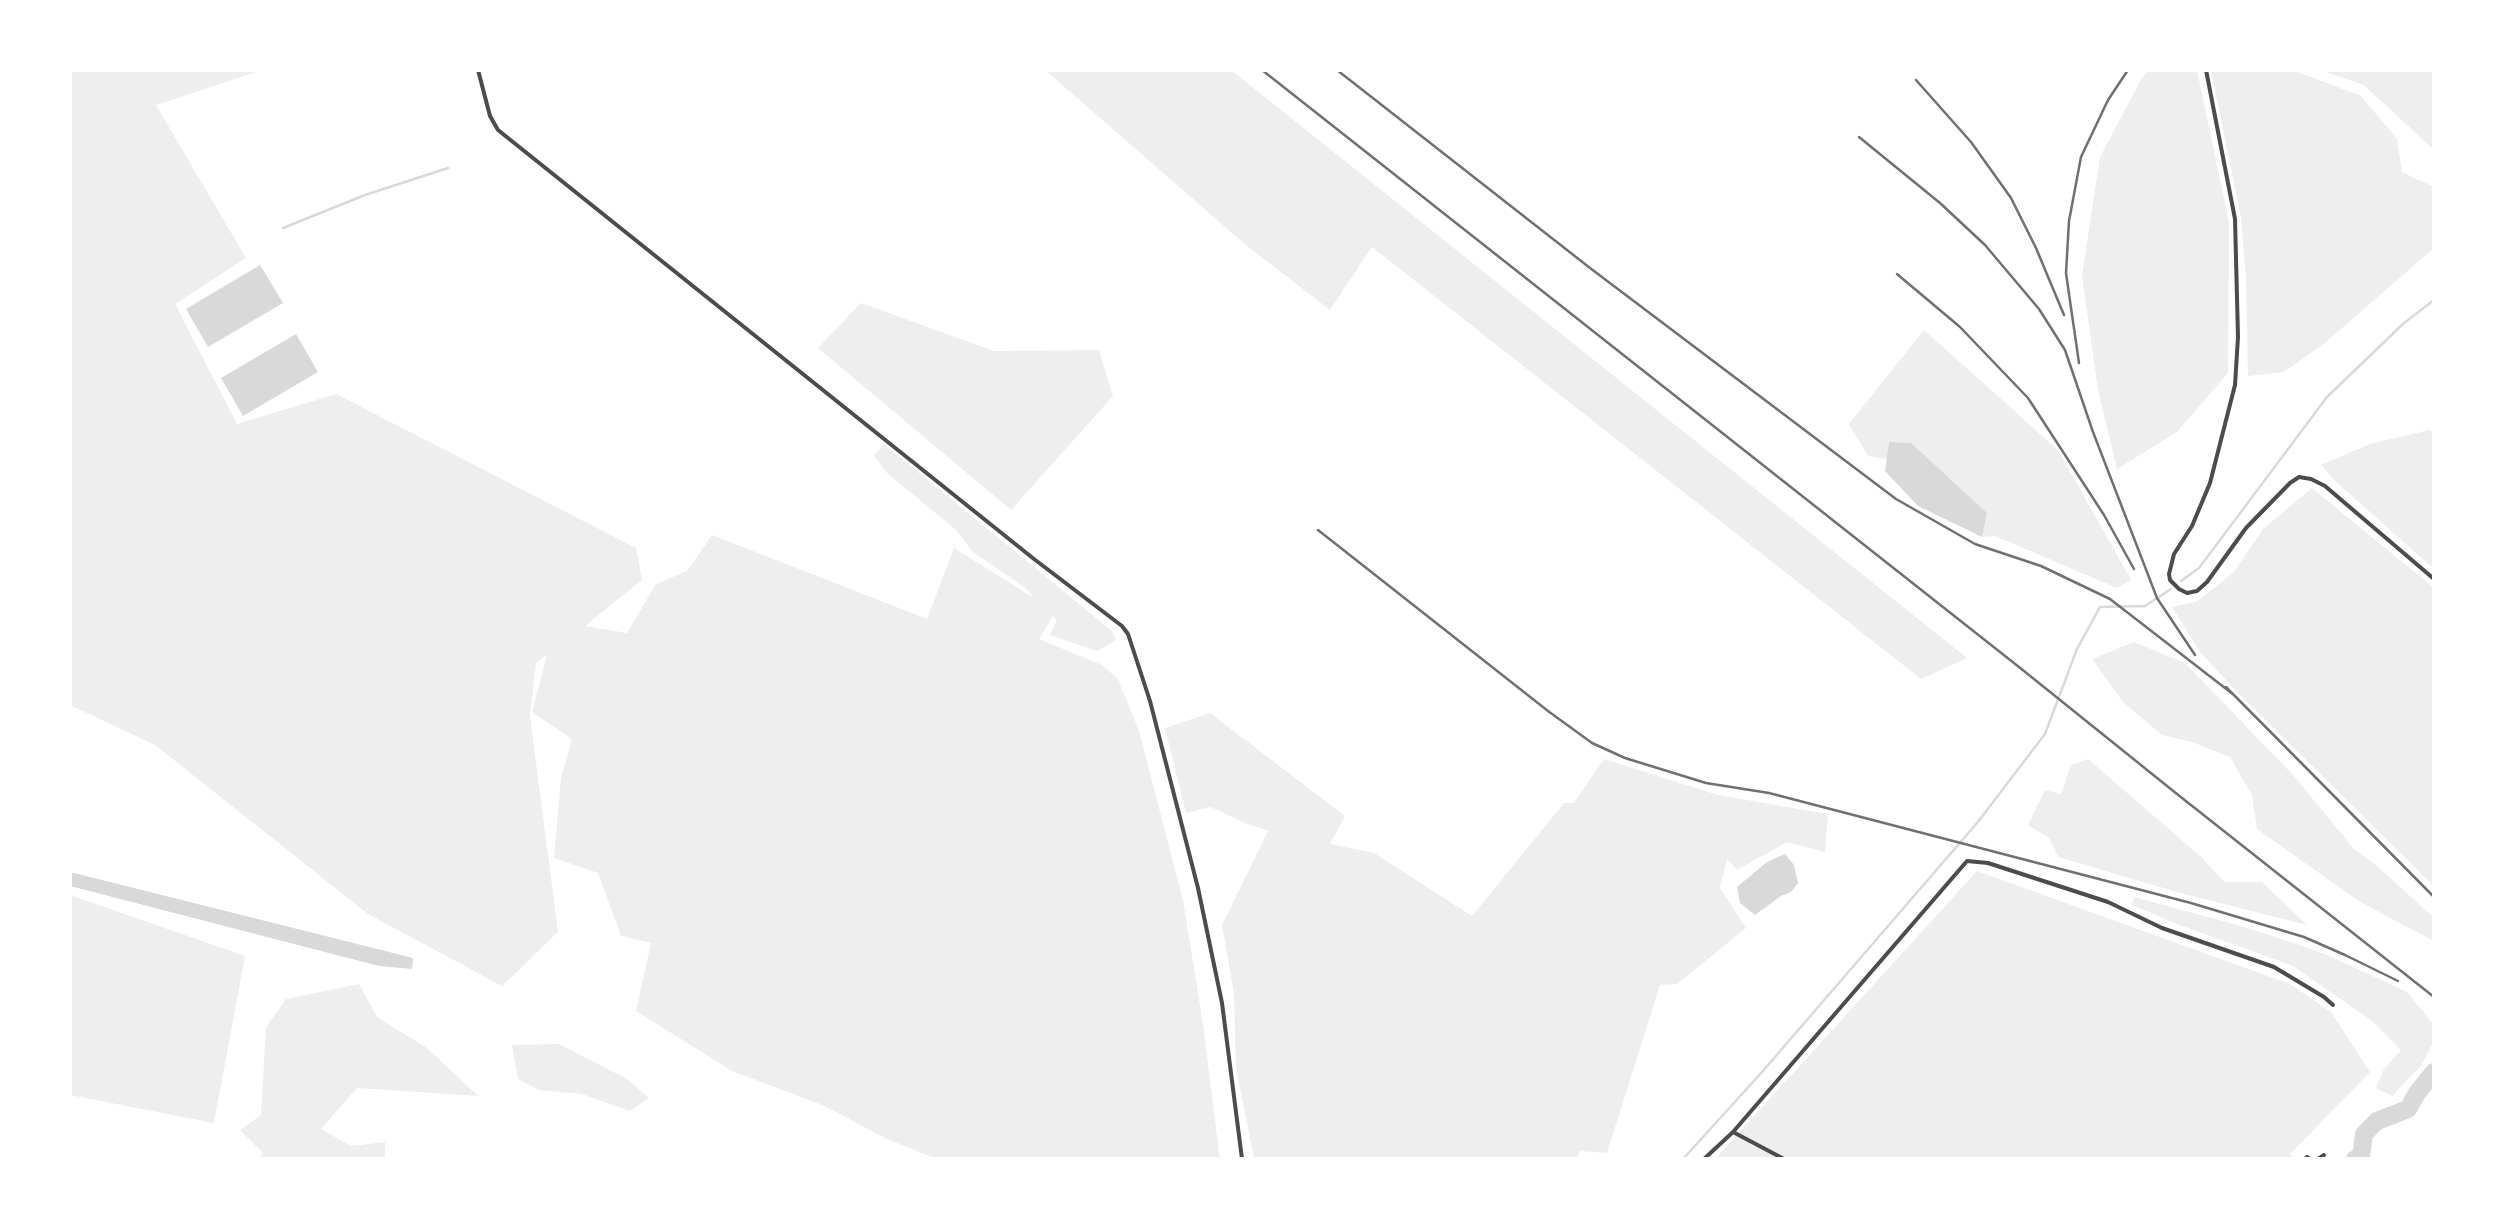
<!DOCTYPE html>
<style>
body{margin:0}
#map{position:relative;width:2504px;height:1229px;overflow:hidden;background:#fff;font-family:"Work Sans",sans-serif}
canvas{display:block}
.frame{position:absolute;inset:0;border:72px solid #fff;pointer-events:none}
</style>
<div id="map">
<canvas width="2504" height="1229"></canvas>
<div class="frame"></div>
</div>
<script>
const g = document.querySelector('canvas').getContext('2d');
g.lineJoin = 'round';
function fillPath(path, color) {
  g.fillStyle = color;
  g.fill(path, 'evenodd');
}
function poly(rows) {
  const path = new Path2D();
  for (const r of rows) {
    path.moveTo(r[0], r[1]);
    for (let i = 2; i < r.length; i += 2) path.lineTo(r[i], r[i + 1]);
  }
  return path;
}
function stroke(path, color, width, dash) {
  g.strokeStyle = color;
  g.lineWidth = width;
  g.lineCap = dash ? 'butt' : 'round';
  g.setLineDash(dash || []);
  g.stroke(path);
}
const green = poly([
 [70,70,262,70,156,105,246,258,175,304,237,424,336,394,636,548,642,580,585,626,627,633,656,584,687,571,712,535,927,619,954,548,1034,598,1027,589,973,552,956,530,887,473,874,455,884,444,1112,631,1116,640,1097,651,1050,635,1057,620,1053,616,1039,639,1102,665,1118,679,1139,731,1183,900,1203,1024,1220,1159,937,1159,887,1139,825,1106,732,1071,636,1011,651,943,621,936,598,873,554,858,561,778,572,739,532,712,547,655,536,663,530,716,558,932,502,986,368,914,155,745,70,705],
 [1045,70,1231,70,1967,658,1921,679,1372,247,1330,310,1247,246],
 [2148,70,2197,70,2229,222,2228,373,2177,432,2117,469,2098,390,2082,276,2100,157,2142,78],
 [2211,70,2293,70,2361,96,2397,139,2402,172,2434,187,2434,248,2326,342,2284,372,2248,376,2246,279,2241,218],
 [2320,70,2434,70,2434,150,2364,85],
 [861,303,994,351,1099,350,1113,396,1011,510,818,348],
 [1924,330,2058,450,2131,580,2117,588,1995,536,1982,537,1987,513,1889,442,1887,459,1868,456,1849,424],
 [2429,430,2434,432,2434,569,2334,480,2321,465,2370,444],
 [2312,488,2434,588,2434,886,2236,691,2201,653,2172,607,2196,602,2233,573,2263,529],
 [2134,642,2185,663,2293,775,2354,849,2376,865,2434,918,2434,941,2360,902,2257,829,2252,795,2230,757,2192,742,2162,735,2123,702,2092,659],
 [1210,713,1345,816,1330,844,1374,853,1472,916,1564,803,1574,803,1604,759,1718,795,1828,814,1825,852,1787,842,1737,870,1727,859,1720,888,1746,928,1677,984,1660,985,1607,1153,1580,1151,1577,1159,1254,1159,1236,1068,1234,993,1222,925,1268,831,1245,823,1211,807,1186,813,1165,728],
 [2088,759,2200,856,2225,882,2262,882,2307,925,2177,892,2058,857,2049,838,2028,825,2045,790,2061,794,2071,765],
 [1977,871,2290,984,2331,1012,2370,1072,2290,1154,2296,1159,1715,1159],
 [70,895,245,956,214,1123,70,1095],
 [2134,897,2241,926,2297,944,2330,956,2407,992,2434,1025,2434,1041,2421,1066,2392,1096,2376,1088,2384,1069,2401,1050,2372,1021,2293,966,2177,924,2132,905],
 [359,984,377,1017,427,1048,478,1096,357,1088,321,1129,351,1146,385,1142,385,1158,258,1159,263,1153,240,1130,261,1115,266,1027,286,999],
 [559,1044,627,1079,649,1098,630,1111,582,1094,539,1090,518,1079,512,1045]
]);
const water = poly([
 [260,265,283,303,208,347,186,309],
 [296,334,318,372,243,416,221,378],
 [1889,442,1911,443,1987,513,1982,537,1918,506,1885,471],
 [1785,854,1794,865,1798,883,1791,892,1781,896,1755,915,1740,903,1737,887,1767,862],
 [70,872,413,958,412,969,379,966,70,886]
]);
const stream = poly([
 [283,228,365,195,448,168],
 [2181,581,2199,568,2327,397,2404,323,2434,300],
 [1683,1159,1762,1072,1977,823,2045,734,2077,649,2100,607,2145,606,2171,589]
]);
const river = poly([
 [2355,1159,2361,1157,2364,1134,2377,1121,2408,1109,2417,1093,2434,1072]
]);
const minor = poly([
 [478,70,490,116,498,130,1034,559,1122,626,1128,634,1150,701,1198,888,1222,1003,1242,1159],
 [2206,70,2235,219,2238,337,2235,385,2210,483,2192,526,2174,554,2169,574,2170,580,2179,589,2187,593,2197,591,2207,582,2246,528,2290,483,2299,477,2311,479,2325,486,2434,579],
 [1733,1132,1784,1159],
 [1704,1159,1733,1132,1967,861,1988,863,2108,902,2162,928,2274,967,2324,997,2333,1005],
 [2305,1159,2307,1157,2310,1159],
 [2318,1159,2324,1155]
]);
const rail = poly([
 [1262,70,2019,667,2177,794,2434,997],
 [1337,70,1590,268,1896,499,1975,544,2041,566,2110,599,2234,695],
 [1916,80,1971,142,2011,198,2036,248,2064,315],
 [1859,137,1940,203,1985,245,2039,309,2065,350,2093,432,2157,598,2195,655],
 [1897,274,1960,327,2028,398,2104,515,2134,569],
 [2079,363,2066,273,2069,221,2081,157,2108,100,2128,70],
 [1318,530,1548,711,1592,743,1625,758,1706,783,1769,793,2191,903,2304,937,2345,955,2398,981],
 [2226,687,2434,897]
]);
fillPath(green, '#eee');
fillPath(water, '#d9d9d9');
stroke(stream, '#d9d9d9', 2.5);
stroke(river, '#d9d9d9', 18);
stroke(minor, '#4c4c4c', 4);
stroke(rail, '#707070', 2.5);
</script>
